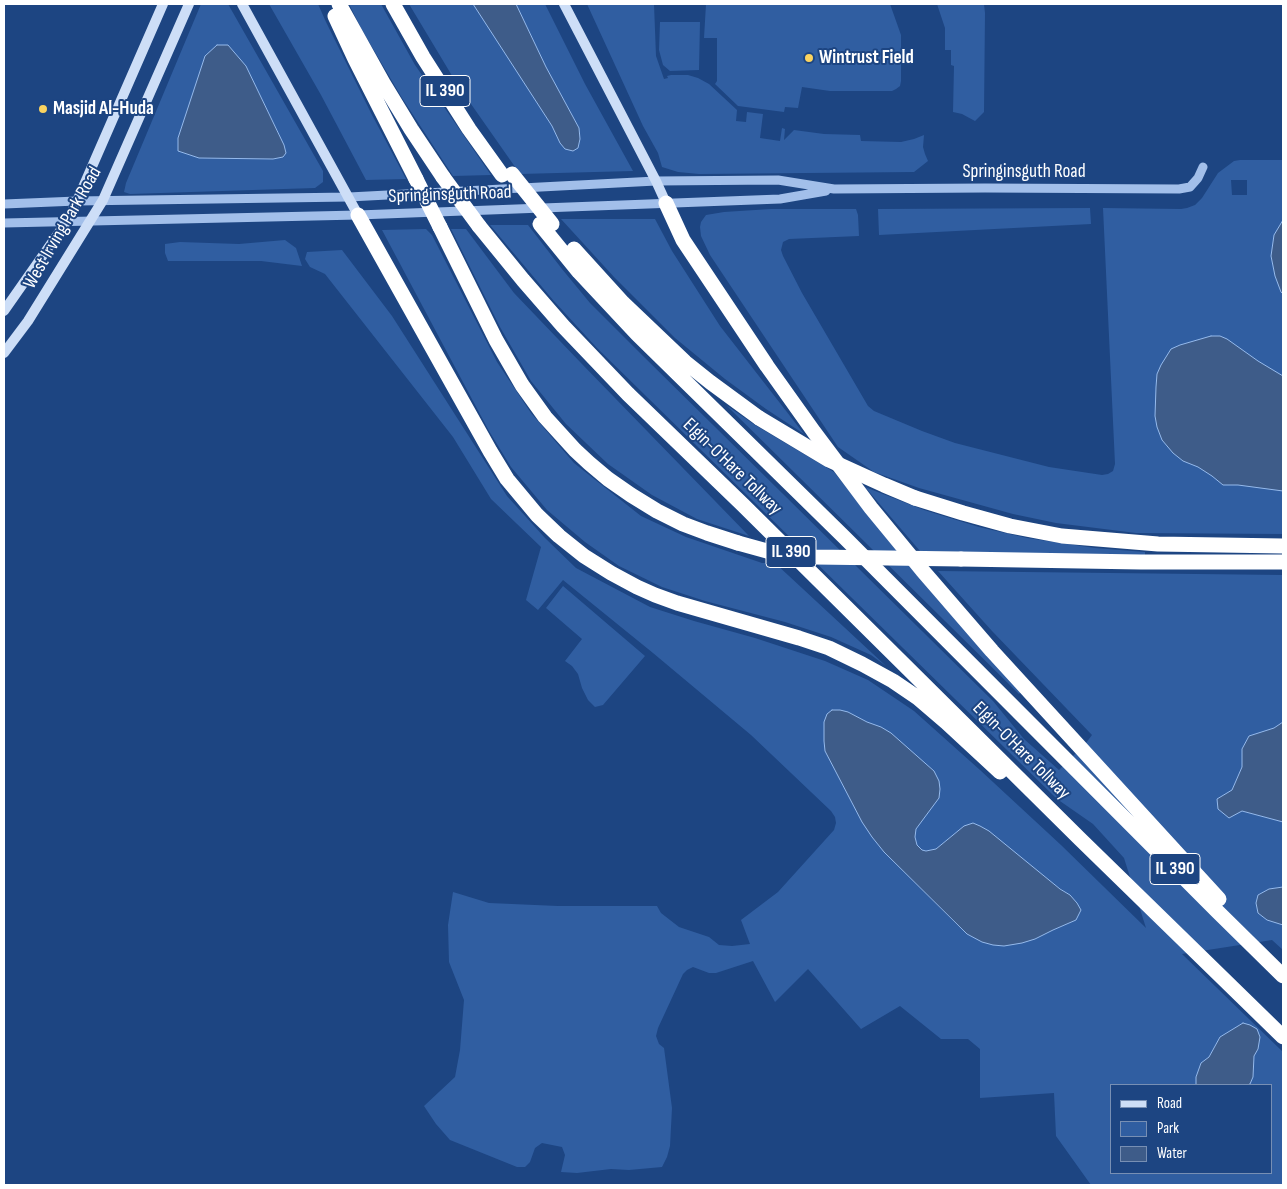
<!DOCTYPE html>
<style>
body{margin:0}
#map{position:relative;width:1287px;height:1189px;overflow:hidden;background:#1d4582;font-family:"Sofia Sans Condensed",sans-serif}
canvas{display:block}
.frame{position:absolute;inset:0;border:5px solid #fff;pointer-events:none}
.legend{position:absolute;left:1110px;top:1084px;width:162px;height:90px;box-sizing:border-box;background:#1d4582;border:1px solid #778fb4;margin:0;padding:6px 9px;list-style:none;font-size:15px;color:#fff}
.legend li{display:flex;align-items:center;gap:10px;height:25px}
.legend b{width:25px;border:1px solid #778fb4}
</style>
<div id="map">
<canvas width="1287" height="1189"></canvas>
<div class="frame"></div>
<ul class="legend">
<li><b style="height:6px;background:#cddef7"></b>Road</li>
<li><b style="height:14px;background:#305ea1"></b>Park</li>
<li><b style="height:14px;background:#3e5c89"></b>Water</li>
</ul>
</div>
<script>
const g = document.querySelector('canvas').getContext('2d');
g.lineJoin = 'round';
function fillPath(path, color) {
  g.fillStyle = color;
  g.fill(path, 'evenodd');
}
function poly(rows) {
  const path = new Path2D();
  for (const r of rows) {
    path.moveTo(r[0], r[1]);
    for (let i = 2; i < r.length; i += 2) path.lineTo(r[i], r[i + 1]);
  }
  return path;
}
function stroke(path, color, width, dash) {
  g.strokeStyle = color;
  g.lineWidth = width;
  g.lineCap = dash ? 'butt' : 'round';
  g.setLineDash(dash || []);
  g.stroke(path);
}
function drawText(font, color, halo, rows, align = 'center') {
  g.font = font + ' "Sofia Sans Condensed",sans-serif';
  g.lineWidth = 4;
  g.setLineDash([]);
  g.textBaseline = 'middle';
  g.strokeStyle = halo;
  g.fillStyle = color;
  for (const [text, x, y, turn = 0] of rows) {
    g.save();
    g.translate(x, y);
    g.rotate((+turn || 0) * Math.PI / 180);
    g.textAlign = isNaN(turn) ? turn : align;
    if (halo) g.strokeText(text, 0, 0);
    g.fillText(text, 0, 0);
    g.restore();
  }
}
const green = poly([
 [201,4,228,4,323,171,323,182,315,188,130,194,124,192,126,183],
 [228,45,246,66,280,136,283,157,273,159,199,158],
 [269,4,318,4,326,22,371,113,406,179,366,180,321,95],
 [349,4,381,4,415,65,491,175,453,176,402,98,362,30],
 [409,4,473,4,552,126,560,143,573,151,578,148,580,139,579,128,546,67,516,4,545,4,585,84,633,171,520,174,457,84],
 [587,4,654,4,656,56,664,79,668,78,667,76,671,75,688,75,698,78,709,84,737,110,736,121,746,122,747,112,763,114,760,138,780,141,782,128,785,129,784,140,794,130,824,134,860,135,861,141,901,142,914,139,924,135,923,147,925,154,928,161,914,172,699,174,678,172,662,167,658,153,643,126],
 [706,4,890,4,901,35,901,81,900,86,896,89,892,91,830,91,802,87,798,108,785,107,784,112,738,106,715,84,717,81,717,38,704,38],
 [937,4,984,4,985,13,984,112,975,121,962,114,953,112,954,66,951,65,951,50,945,50,945,28],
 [660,22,700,22,699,70,670,71,663,65,659,50],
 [1240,160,1283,160,1283,534,1136,533,1056,523,1013,514,919,488,874,472,838,447,710,255,701,236,700,227,701,222,706,215,724,212,771,209,856,209,858,215,859,236,789,239,783,242,781,250,783,256,802,293,868,406,874,411,922,431,955,443,1049,467,1102,475,1108,474,1113,471,1115,464,1103,208,1181,209,1187,208,1195,205,1202,198,1218,173,1234,161],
 [1231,180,1247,180,1247,195,1232,195],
 [1090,208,1091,224,879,235,878,209],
 [561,219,655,219,672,251,720,326,804,434,766,409,725,379,675,338,614,277],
 [490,225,528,225,562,269,590,303,642,355,993,701,1024,739,1059,770,1086,743,1092,735,992,631,938,571,1283,575,1283,722,1274,728,1249,736,1242,749,1242,767,1232,790,1217,800,1242,811,1283,822,1283,887,1269,889,1258,895,1256,903,1267,920,1283,925,1283,950,1272,940,1182,954,1283,1052,1283,1185,1091,1185,1056,1136,1054,1093,980,1098,980,1049,968,1039,941,1039,900,1006,861,1029,808,969,775,1002,753,961,716,973,709,973,693,967,687,970,683,974,658,1028,656,1036,659,1044,664,1048,672,1108,670,1146,667,1157,662,1167,629,1170,611,1169,577,1173,561,1172,565,1155,562,1147,542,1143,535,1148,530,1162,525,1167,517,1167,450,1140,436,1124,424,1106,455,1077,460,1050,464,1000,449,962,448,925,453,892,489,903,558,906,657,906,661,913,679,927,709,937,719,945,732,946,750,944,741,920,778,892,834,830,836,823,835,817,831,811,751,735,653,653,563,580,538,610,526,600,541,547,491,499,453,437,325,274,310,267,305,259,307,252,342,250,392,316,507,496,545,538,576,568,650,607,694,621,755,638,825,661,868,680,914,711,980,770,1061,845,1146,928,1124,858,1093,824,1057,799,597,348,553,300],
 [848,712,867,722,881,727,934,771,921,822,916,829,915,837,917,845,922,850,926,851,936,849,964,826,1070,895,1076,920,1053,930,1035,939,982,942,967,934,955,923,884,852,872,837,862,822,825,751,824,741,824,722],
 [1243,1023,1258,1049,1254,1056,1253,1077,1250,1084,1247,1085,1271,1085,1271,1173,1111,1173,1111,1085,1196,1085,1196,1077,1201,1063,1209,1057,1220,1037],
 [426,229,432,235,497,362,531,413,574,463,641,516,686,537,762,563,775,563,886,666,871,655,831,637,785,622,705,601,662,587,619,566,585,542,547,510,511,467,489,431,382,230],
 [451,229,466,229,514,293,581,363,749,536,697,519,652,495,608,464,566,424,531,381,500,327],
 [285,240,296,248,302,266,261,261,168,261,165,253,165,244,180,242,239,244],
 [726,405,755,425,834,472,884,535,937,599,1021,692,1019,694],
 [865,487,924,510,979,527,1027,538,1095,548,1145,552,1145,556,920,551],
 [563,586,645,656,603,705,595,707,588,700,582,688,578,674,572,666,565,661,582,639,546,608]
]);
const water = poly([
 [473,4,516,4,546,67,579,128,580,139,578,148,573,151,565,149,560,143,552,126,473,4],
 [217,45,228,45,246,66,284,145,286,153,283,157,273,159,199,158,178,151,178,138,205,56,217,45],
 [1283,220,1283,294,1281,292,1275,276,1271,256,1274,235,1283,220],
 [1211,336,1220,336,1227,339,1258,361,1283,376,1283,491,1238,485,1223,485,1212,476,1198,467,1183,461,1173,453,1162,440,1157,427,1155,416,1156,387,1157,374,1161,365,1171,349,1180,345,1211,336],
 [832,710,840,710,848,712,867,722,881,727,891,733,934,771,939,781,940,789,939,798,916,829,915,837,917,845,922,850,926,851,936,849,964,826,973,823,980,826,989,831,1060,889,1070,895,1077,903,1081,910,1076,920,1053,930,1035,939,1022,943,1004,946,993,945,982,942,967,934,884,852,872,837,862,822,825,751,824,741,824,722,827,714,832,710],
 [1283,722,1283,822,1242,811,1229,818,1218,809,1217,799,1232,790,1242,767,1242,749,1249,736,1274,728,1283,722],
 [1283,887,1283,925,1267,920,1258,913,1256,903,1258,895,1269,889,1283,887],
 [1243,1023,1250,1025,1257,1029,1260,1037,1258,1049,1254,1056,1253,1077,1250,1084,1247,1085,1196,1085,1196,1077,1201,1063,1209,1057,1220,1037,1243,1023]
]);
const tertiary = poly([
 [4,204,77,201,349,197,656,181,778,180,834,189,985,188,1179,189,1190,187,1198,178,1203,167],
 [4,223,358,215,780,199,826,191]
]);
const secondary = poly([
 [242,4,358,215],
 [564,4,656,181,666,203],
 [4,311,67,221,77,201,163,4],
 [4,353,28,321,103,200,189,4]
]);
const motorway = poly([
 [339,4,383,83,411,129,443,177],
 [393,4,423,57,469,129,502,175],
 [335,16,355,59,416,179],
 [666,203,683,240,767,366,814,432,871,508,922,570,992,651,1219,899],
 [358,215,490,451,507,479,537,515,559,536,584,556,611,573,637,587,655,595,677,603,799,638,829,648,862,664,893,681,918,698,946,722,1000,772],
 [540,224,579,272,637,334,845,538,1218,912,1283,976],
 [479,226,523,280,563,326,628,394,743,505,1080,839,1283,1037],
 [440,227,496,340,522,385,545,417,575,450,589,463,608,479,631,495,657,511,683,524,707,533,738,543],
 [574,249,623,303,685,362,710,382,759,418],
 [915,498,963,513,1010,526,1062,536,1158,544,1283,546],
 [961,559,1141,562,1283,562]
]);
const motorwayBridge = poly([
 [512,174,552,224],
 [443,177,479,226],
 [416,179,440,227],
 [759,418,829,460,884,485,915,498],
 [738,543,767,551,815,557,961,559]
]);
const markers = [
 [809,58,5,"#fad360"],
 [43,109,5,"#fad360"]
];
const shields = [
 [445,91,50],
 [791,552,50],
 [1175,869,50]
];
const shieldNames = [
 ["IL 390",445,91],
 ["IL 390",791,552],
 ["IL 390",1175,869]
];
const poiNames = [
 ["Wintrust Field",819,58],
 ["Masjid Al-Huda",53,109]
];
const streetNames = [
 ["Springinsguth Road",1024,172],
 ["Springinsguth Road",450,195,-2],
 ["West Irving Park Road",63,228,-60],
 ["Elgin-O'Hare Tollway",732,467,44],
 ["Elgin-O'Hare Tollway",1021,751,45]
];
fillPath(green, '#305ea1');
fillPath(water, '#3e5c89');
stroke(water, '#95baec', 1);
stroke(tertiary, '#a2bfea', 9);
stroke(secondary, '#cddef7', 10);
stroke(motorway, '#fff', 15);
stroke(motorwayBridge, '#fff', 15);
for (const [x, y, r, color] of markers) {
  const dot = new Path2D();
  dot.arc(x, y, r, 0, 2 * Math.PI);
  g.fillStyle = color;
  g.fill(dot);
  stroke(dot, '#1d4582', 2);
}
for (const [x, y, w] of shields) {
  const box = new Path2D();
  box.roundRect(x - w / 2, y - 15.5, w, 31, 4);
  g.fillStyle = '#1d4582';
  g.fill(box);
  stroke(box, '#fff', 1);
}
drawText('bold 18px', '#fff', null, shieldNames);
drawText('bold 19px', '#fff', '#1d4582', poiNames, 'left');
drawText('19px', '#fff', '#1d4582', streetNames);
</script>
